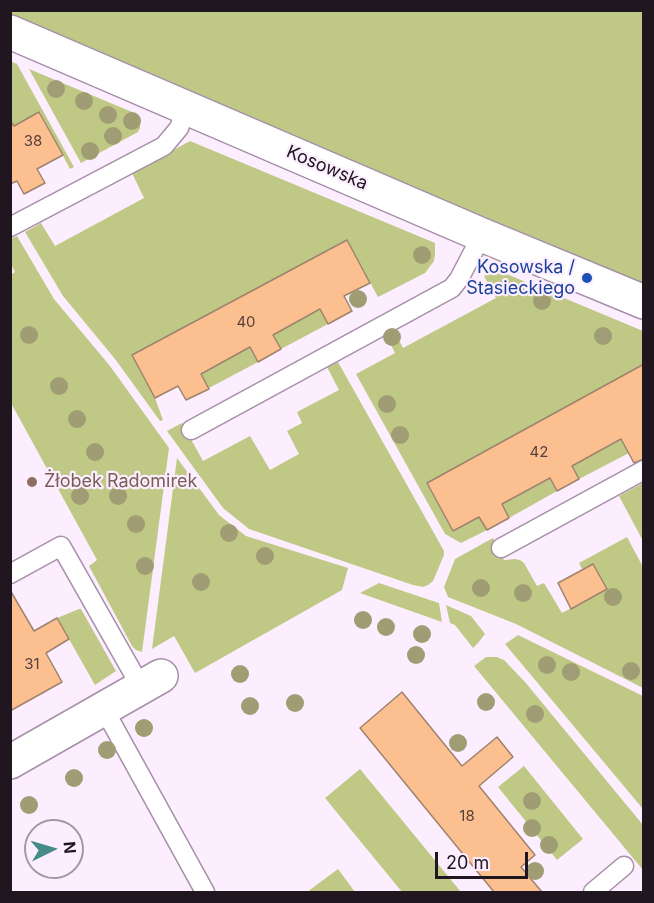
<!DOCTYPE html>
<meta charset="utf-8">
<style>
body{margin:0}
#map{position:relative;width:654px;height:903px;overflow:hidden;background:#fdeeff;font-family:Inter,sans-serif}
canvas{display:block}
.frame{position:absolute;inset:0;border:12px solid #1f1620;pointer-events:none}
.north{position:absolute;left:24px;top:819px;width:60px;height:60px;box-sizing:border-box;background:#fdeeff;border:2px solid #a498a6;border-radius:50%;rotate:85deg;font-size:16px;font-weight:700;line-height:24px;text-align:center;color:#1f1620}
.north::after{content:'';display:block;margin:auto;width:21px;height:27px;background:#458c88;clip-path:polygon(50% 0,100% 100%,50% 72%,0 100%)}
.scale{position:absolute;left:435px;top:852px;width:93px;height:27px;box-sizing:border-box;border:3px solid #1f1620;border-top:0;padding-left:8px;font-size:18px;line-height:21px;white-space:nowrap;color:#1f1620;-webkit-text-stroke:4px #fdeeff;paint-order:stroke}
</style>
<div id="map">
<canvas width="654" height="903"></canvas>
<div class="frame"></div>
<div class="north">N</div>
<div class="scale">20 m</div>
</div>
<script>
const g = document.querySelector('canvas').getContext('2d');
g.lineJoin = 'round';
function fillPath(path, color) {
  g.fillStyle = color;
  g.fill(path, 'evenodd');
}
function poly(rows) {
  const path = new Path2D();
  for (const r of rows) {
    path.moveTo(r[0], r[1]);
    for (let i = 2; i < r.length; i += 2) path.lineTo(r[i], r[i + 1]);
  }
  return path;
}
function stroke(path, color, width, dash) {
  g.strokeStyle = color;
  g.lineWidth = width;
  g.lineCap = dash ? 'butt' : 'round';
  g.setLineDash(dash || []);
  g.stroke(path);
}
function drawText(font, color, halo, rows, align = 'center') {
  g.font = font + ' Inter,sans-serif';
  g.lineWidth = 4.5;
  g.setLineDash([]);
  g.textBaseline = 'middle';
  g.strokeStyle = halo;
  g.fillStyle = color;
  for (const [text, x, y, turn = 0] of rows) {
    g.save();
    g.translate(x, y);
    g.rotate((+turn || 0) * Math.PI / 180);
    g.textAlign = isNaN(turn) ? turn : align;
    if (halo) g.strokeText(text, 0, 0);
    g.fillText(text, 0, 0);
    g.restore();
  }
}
const green = poly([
 [10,11,643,11,643,285,11,15],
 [10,61,17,64,74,167,70,169,40,112,11,128],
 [29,69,137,114,140,117,140,128,138,132,81,163],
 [190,141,435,243,435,254,434,261,425,273,378,297,347,240,133,355,155,398,163,420,160,421,115,359,63,296,25,232,41,223,55,246,144,198,132,173],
 [17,236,54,299,110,366,169,448,142,652,136,650,132,646,89,566,97,560,11,403,10,275,15,272,11,264,10,239],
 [497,270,643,331,643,365,427,483,453,531,479,517,487,530,461,543,445,534,356,374,395,353,386,335,394,331,403,348,496,298,484,276],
 [320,309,328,324,281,349,273,335],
 [250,347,258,362,209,388,201,374],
 [338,362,444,551,444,555,433,581,428,585,423,587,413,585,249,529,223,508,167,431,182,423,203,461,250,436,270,470,299,454,287,431,302,423,297,412,339,390,327,367],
 [621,439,629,453,579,479,572,466],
 [177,458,219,515,246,536,348,568,342,590,195,673,174,636,152,649],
 [550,478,557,491,509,518,502,504],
 [643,483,643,541,619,496],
 [627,537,643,567,643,688,516,624,448,597,444,587,455,559,493,538,504,560,515,559,520,560,524,563,537,586,544,583,562,613,607,589,593,564,582,569,579,563],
 [379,583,439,603,442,622,360,593],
 [446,605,471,616,485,634,478,643,473,648,455,625,450,623],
 [79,609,81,609,116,671,95,685,57,618],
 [518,635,643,696,643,809,505,644],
 [486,657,497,657,504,660,525,682,643,825,643,870,474,666],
 [524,766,583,839,557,860,498,787],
 [360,769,461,892,402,892,325,798],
 [338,869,355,892,307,892]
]);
const building = poly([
 [39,112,63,155,37,169,45,183,24,194,17,181,10,184,10,120,14,126,39,112],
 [347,240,370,283,344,296,352,311,328,324,320,309,273,335,281,349,258,362,250,347,201,374,209,389,186,400,178,386,155,398,132,355,347,240],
 [644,364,644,459,634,463,621,439,572,466,579,479,557,491,550,478,502,504,509,518,487,530,479,517,453,531,427,483,644,364],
 [593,564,607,589,571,609,558,583,593,564],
 [10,590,34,631,57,618,69,639,46,653,62,682,10,711,10,590],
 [402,692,462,766,497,737,513,757,479,786,535,855,521,867,542,892,494,892,360,728,402,692]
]);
const lane = poly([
 [10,227,164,146,179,128,186,108],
 [191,430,452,288,459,279,482,235],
 [501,548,644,470],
 [10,574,61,546,141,687],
 [104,709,205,892],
 [593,892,624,866]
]);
const street = poly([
 [10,32,482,235,644,302],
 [10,762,161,676]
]);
const trees = [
 [56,89],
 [84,101],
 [108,115],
 [132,121],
 [113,136],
 [90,151],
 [422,255],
 [358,299],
 [542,301],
 [29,335],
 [603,336],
 [392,337],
 [59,386],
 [387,404],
 [77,419],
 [400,435],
 [95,452],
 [80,496],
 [118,496],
 [136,524],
 [229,533],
 [265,556],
 [145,566],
 [201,582],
 [481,588],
 [523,593],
 [613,597],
 [363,620],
 [386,627],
 [422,634],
 [416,655],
 [547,665],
 [631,671],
 [571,672],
 [240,674],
 [486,702],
 [295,703],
 [250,706],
 [535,714],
 [144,728],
 [458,743],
 [107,750],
 [74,778],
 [532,801],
 [29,805],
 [532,828],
 [549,845],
 [535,871]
];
const markers = [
 [587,278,6,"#1a4fb4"],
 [32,482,6,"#8d6e63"]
];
const numberNames = [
 ["38",33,141],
 ["40",246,322],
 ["42",539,452],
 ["31",32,664],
 ["18",467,816]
];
const streetNames = [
 ["Kosowska",327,168,23]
];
const transitNames = [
 ["Kosowska /",575,268],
 ["Stasieckiego",575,289]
];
const educationNames = [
 ["Żłobek Radomirek",44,482]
];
fillPath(green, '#bfc985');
fillPath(building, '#fcbf8f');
stroke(building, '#9e836e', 1.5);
stroke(lane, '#a68fa8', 21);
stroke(street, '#a68fa8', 36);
stroke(lane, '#fff', 18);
stroke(street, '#fff', 33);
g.fillStyle = '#a09d74';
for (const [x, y] of trees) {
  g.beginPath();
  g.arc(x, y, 9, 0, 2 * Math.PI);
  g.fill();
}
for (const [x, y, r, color] of markers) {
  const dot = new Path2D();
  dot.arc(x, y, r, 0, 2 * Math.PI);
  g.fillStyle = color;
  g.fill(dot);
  stroke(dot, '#fdeeff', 2);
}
drawText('15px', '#56403c', null, numberNames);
drawText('18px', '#1f1620', '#fdeeff', streetNames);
drawText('18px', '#164399', '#fdeeff', transitNames, 'right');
drawText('18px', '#785e54', '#fdeeff', educationNames, 'left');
</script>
